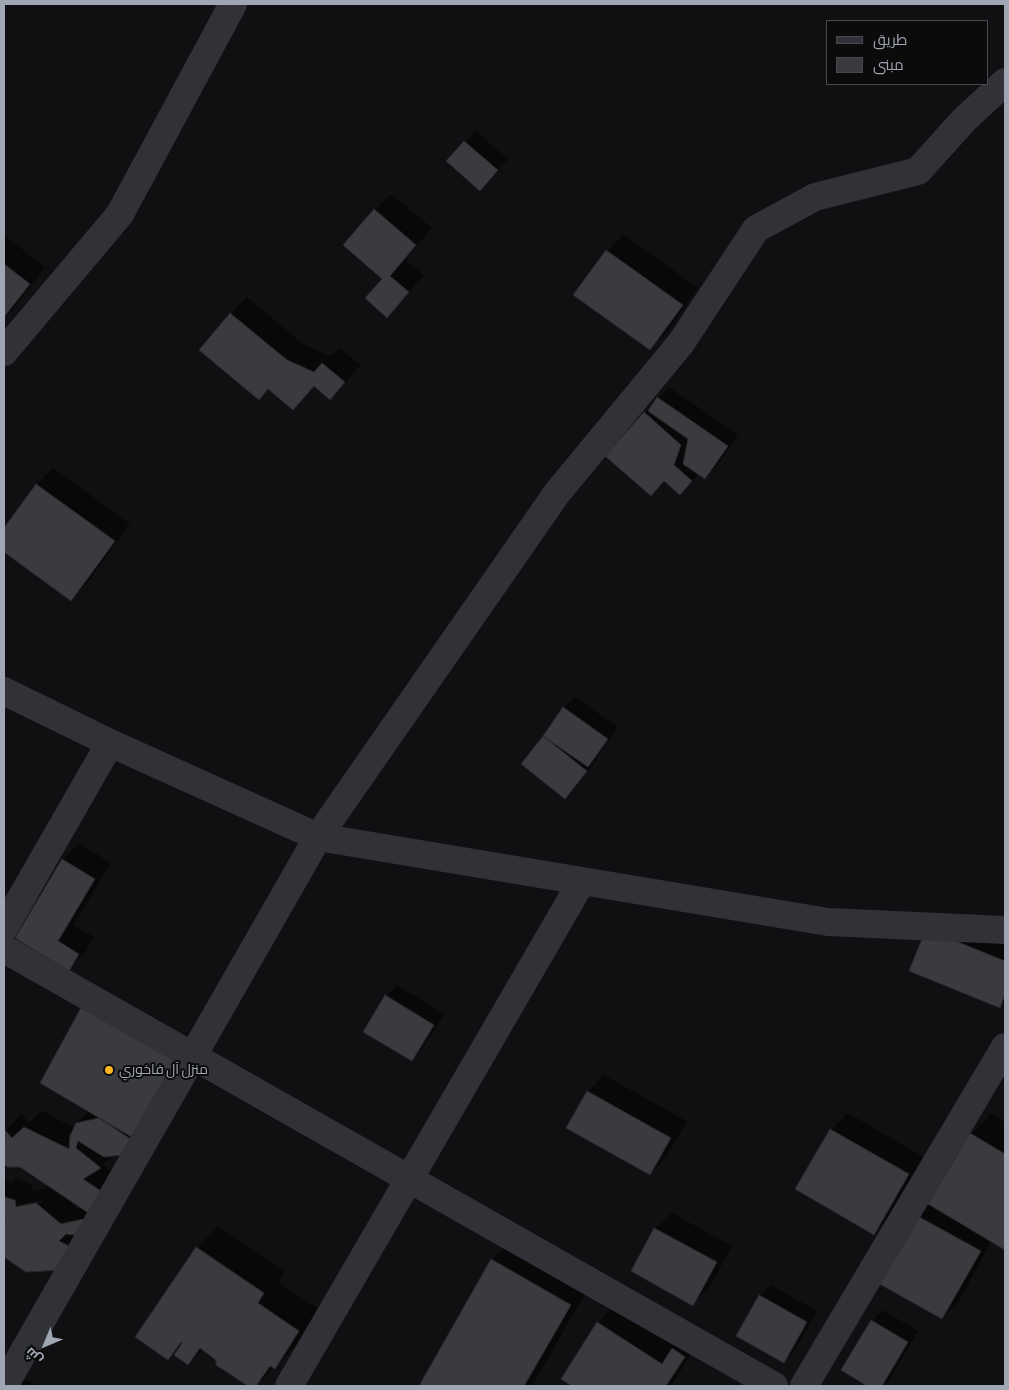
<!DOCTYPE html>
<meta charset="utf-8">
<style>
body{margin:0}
#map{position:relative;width:1009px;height:1390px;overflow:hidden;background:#101012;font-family:"Alegreya Sans",Cairo,sans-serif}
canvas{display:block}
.frame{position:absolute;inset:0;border:5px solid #a0a6b3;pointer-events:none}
.legend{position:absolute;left:826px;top:20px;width:162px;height:65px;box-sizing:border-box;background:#0b0b0c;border:1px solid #47494f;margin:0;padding:6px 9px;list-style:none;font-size:15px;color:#a0a6b3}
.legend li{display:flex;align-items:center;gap:10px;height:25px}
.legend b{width:25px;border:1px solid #47494f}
.north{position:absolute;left:20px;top:1320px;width:50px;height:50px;-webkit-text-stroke:4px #0b0b0c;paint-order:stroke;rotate:225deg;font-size:14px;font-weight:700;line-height:20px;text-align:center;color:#a0a6b3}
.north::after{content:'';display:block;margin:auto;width:18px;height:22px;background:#a0a6b3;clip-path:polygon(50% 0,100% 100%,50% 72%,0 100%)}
</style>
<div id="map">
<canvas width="1009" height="1390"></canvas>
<div class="frame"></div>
<ul class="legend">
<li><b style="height:6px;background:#313237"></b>طريق</li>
<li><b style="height:14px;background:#3a3b3f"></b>مبنى</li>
</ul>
<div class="north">ش</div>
</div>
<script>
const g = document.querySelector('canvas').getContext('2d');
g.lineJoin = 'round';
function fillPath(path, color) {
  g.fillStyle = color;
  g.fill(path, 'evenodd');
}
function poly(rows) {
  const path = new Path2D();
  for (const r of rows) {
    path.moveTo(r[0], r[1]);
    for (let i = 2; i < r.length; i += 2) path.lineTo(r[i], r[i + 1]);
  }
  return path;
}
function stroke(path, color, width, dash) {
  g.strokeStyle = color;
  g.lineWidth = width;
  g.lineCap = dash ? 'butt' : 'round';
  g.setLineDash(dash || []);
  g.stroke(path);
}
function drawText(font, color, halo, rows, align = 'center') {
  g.font = font + ' "Alegreya Sans",Cairo,sans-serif';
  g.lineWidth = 4;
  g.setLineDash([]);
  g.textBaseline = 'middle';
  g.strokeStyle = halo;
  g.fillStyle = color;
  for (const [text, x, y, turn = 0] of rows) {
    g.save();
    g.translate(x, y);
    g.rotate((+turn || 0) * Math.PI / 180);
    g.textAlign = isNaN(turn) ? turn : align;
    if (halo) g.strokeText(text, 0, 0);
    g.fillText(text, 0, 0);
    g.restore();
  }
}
const shadow = poly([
 [476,131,508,159,480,189,448,161],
 [391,194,432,228,405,259,424,275,387,316,375,210],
 [623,234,698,288,667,332,650,348,607,251],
 [4,235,45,267,13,309,4,318],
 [247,297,303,344,331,356,339,348,361,365,330,399,315,386,293,408,269,388,259,398,201,350,231,314],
 [669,387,738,435,716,467,705,478,699,473,680,493,665,480,651,494,645,413],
 [53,468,130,524,87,583,71,599,4,550,4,530,37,484],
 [575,697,618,727,596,758,597,759,576,786,565,797,523,764,564,708],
 [79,843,111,863,73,925,94,937,85,953,68,969,16,937,63,860],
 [943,913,1005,938,1005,1001,999,1007,927,929],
 [397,985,444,1014,422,1049,412,1060,386,996],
 [604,1075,687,1121,666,1157,650,1174,568,1128,588,1091],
 [42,1111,75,1128,77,1123,90,1111,146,1127,102,1165,125,1180,77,1252,26,1271,4,1256,4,1226,8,1219,4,1219,4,1178,11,1184,15,1179,31,1184,33,1192,52,1187,20,1166,8,1166,4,1162,4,1132,22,1114,29,1123],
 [67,1197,82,1207,78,1209,66,1198],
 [42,1200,42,1203,17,1208,20,1205],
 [848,1113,925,1158,890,1217,874,1233,797,1189,831,1130],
 [992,1113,1005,1121,1005,1248,992,1240,959,1301,942,1318,877,1282,931,1198,933,1199,971,1134],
 [672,1213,732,1246,709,1288,692,1304,655,1229],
 [218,1226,285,1271,278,1282,320,1310,296,1346,255,1386,250,1386,217,1364,217,1359,203,1349,188,1364,178,1348,168,1358,197,1248],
 [513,1239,591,1283,532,1386,420,1386,492,1260],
 [771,1285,817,1311,795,1350,784,1361,760,1296],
 [614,1306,700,1340,671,1386,575,1386,562,1378,598,1323],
 [883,1310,918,1331,889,1380,882,1386,870,1386,843,1370,872,1321],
 [24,1380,29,1380,38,1386,18,1386]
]);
const building = poly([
 [464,141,498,170,480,191,446,161,464,141],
 [374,209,416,245,390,276,409,292,387,318,365,298,382,279,343,245,374,209],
 [606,250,683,305,650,350,573,295,606,250],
 [4,264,30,284,4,317,4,264],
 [230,313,287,360,314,372,322,363,345,382,330,400,314,386,293,410,268,389,259,400,199,350,230,313],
 [657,397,728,446,705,479,683,464,688,439,648,411,657,397],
 [644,412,681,445,674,465,692,481,680,495,664,481,651,496,605,456,644,412],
 [36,484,115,541,71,601,4,552,4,528,36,484],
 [563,707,608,739,588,767,543,736,563,707],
 [543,736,587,771,565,799,521,764,543,736],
 [62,859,95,879,58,941,79,954,69,971,15,938,62,859],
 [926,929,1005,961,1005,994,1000,1008,909,971,926,929],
 [385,995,434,1025,412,1061,363,1032,385,995],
 [83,1004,179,1058,135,1139,40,1083,83,1004],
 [587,1091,671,1138,650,1175,566,1128,587,1091],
 [99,1118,132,1140,121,1155,104,1157,78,1141,76,1148,101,1168,83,1179,110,1197,96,1218,20,1167,7,1167,4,1164,5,1130,12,1138,24,1127,69,1149,70,1136,76,1123,99,1118],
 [830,1129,909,1174,874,1235,795,1189,830,1129],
 [970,1133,1005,1154,1005,1250,928,1204,970,1133],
 [4,1197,15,1200,16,1207,36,1203,61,1224,83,1219,85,1227,75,1235,66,1234,59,1241,73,1248,61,1270,26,1272,4,1257,4,1224,6,1220,4,1220,4,1197],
 [914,1214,981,1251,942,1319,876,1282,914,1214],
 [654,1228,717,1262,693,1306,631,1271,654,1228],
 [196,1247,264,1293,258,1303,299,1331,275,1369,270,1366,256,1386,248,1386,216,1365,216,1360,200,1348,188,1365,174,1355,182,1343,181,1342,168,1360,135,1337,196,1247],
 [491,1259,571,1305,524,1386,419,1386,491,1259],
 [759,1295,807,1322,784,1363,736,1336,759,1295],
 [871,1320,908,1342,882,1386,867,1386,841,1370,871,1320],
 [597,1322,662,1364,672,1348,685,1357,666,1386,572,1386,561,1379,597,1322]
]);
const minor = poly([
 [4,352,120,214,233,4],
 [4,691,110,743,318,837,828,922,1005,930],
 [4,928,110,743],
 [4,949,774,1386],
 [4,1386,318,837,557,493,681,343,756,229,815,197,918,171,964,120,1005,82],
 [289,1386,582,881],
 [804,1386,1005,1047]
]);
const markers = [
 [109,1070,5,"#fdb61d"]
];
const poiNames = [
 ["منزل آل فاخوري",119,1070]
];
fillPath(shadow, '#0007');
fillPath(building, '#3a3b3f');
stroke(building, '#2a2a2e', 1);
stroke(minor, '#313237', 28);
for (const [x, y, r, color] of markers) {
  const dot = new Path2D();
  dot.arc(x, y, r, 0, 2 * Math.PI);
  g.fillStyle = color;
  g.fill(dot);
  stroke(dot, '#0b0b0c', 2);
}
drawText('14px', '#a0a6b3', '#0b0b0c', poiNames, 'left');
</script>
